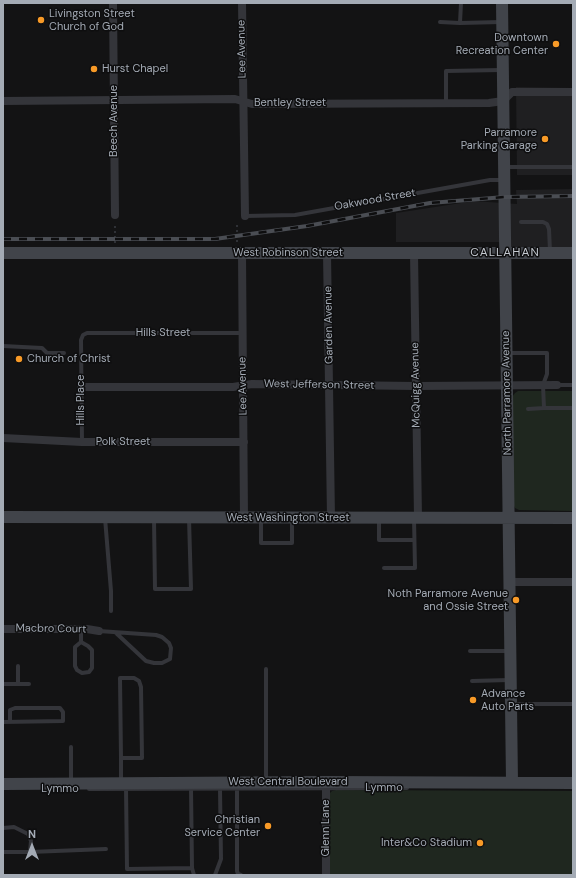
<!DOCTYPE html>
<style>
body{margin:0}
#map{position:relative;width:576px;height:878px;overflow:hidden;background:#131314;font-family:"DM Sans",sans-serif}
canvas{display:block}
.frame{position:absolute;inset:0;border:4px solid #a4abb5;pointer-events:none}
.north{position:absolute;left:12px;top:826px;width:40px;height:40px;-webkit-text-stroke:3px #0e0e0f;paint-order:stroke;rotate:0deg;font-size:11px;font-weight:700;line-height:16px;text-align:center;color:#a4abb5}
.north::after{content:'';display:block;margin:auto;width:14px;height:18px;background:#a4abb5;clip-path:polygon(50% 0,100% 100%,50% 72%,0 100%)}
</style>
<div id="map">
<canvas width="576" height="878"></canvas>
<div class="frame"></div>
<div class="north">N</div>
</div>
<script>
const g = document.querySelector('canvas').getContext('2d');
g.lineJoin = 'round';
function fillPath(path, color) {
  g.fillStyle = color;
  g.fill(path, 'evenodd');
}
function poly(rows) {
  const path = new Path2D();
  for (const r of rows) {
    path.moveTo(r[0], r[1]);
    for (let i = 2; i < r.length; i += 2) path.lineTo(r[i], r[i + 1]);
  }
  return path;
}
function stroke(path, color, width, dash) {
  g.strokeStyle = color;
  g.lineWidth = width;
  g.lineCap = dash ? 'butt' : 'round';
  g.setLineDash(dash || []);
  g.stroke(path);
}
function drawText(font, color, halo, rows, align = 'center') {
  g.font = font + ' "DM Sans",sans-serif';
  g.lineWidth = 3;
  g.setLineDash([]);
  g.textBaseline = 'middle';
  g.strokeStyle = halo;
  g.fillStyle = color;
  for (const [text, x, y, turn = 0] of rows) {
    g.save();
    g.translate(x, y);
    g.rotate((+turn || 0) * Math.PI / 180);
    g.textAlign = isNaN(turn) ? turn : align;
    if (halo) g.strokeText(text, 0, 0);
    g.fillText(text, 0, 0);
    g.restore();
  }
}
const built = poly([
 [516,87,573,88,573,175,517,175],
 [573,189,573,252,505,251,505,242,396,242,396,213,474,201,517,204,516,190]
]);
const green = poly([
 [518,391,573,391,573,511,519,510,515,508,513,504,512,397,515,393],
 [336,790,573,791,573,875,330,875,330,793,332,791]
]);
const path = poly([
 [237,225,237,244],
 [115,243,115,223]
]);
const lane = poly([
 [461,3,460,23,501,22],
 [440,22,460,23],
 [446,103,446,71,501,70],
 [505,167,573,167],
 [245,216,295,215,490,180,502,180],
 [521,222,543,222,547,224,549,229,550,251],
 [3,346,42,348,47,353,64,353],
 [509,353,547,353,547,374,543,385,544,408,573,408],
 [557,385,573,385],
 [528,409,544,408],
 [82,442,81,340,83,335,87,333,243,333],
 [105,518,111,591,111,611],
 [261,518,261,543,292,543,292,519],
 [154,519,155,589,191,589,189,518],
 [379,519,379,540,414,540],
 [384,568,415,568,414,518],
 [81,629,81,642,75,647,75,666,77,670,82,673,89,672,92,668,92,650,88,646,81,642],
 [99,631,156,635,162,637,169,643,171,648,170,659,162,663,154,663,146,661,116,633],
 [470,651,509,651],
 [18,666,18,684],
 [472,681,509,680],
 [3,684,29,684],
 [513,704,573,704],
 [3,722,63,721,63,712,60,708,15,708,10,710,10,721],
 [71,747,71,783],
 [121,758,142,758,141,687,139,681,134,678,120,678,121,758,121,782],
 [266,782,266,669],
 [126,787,127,869,192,868,191,788],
 [237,787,237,871,238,874,241,875],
 [89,789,407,788],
 [3,828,14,827,28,834,31,841,30,852,3,852],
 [30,852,106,849],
 [192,868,194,875],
 [215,875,221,859,220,789]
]);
const street = poly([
 [113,3,115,215],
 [242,3,245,216],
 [3,101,235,99,252,104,489,103,503,101,512,92,573,92],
 [242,253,244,518],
 [327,253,331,518],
 [414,253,418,518],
 [81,387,233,387,252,384,416,386,557,385],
 [3,438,82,442,244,442],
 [510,582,573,582],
 [3,629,87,629,99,631],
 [326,782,326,875]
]);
const secondary = poly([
 [502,3,512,782],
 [3,253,573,253],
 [3,517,573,518],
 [3,784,326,782,573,783]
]);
const rail = poly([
 [3,239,215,239,307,226,430,203,505,197,573,196]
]);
const markers = [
 [41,20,4,"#f89a27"],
 [556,44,4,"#f89a27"],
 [94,69,4,"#f89a27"],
 [545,139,4,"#f89a27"],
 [19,359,4,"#f89a27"],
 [516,600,4,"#f89a27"],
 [473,700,4,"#f89a27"],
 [268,826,4,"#f89a27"],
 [480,843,4,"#f89a27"]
];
const poiNames = [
 ["Livingston Street",49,14,"left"],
 ["Church of God",49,27,"left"],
 ["Downtown",548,38],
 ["Recreation Center",548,51],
 ["Hurst Chapel",102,69,"left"],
 ["Parramore",537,133],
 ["Parking Garage",537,146],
 ["Church of Christ",27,359,"left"],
 ["Noth Parramore Avenue",508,594],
 ["and Ossie Street",508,607],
 ["Advance",481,694,"left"],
 ["Auto Parts",481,707,"left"],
 ["Christian",260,820],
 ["Service Center",260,833],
 ["Inter&Co Stadium",472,843]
];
const streetNames = [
 ["Lee Avenue",242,49,-91],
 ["Bentley Street",290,103],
 ["Beech Avenue",114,121,-90],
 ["Oakwood Street",375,200,-10],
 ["West Robinson Street",288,253],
 ["Garden Avenue",329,325,-91],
 ["Hills Street",163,333],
 ["West Jefferson Street",319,385,1],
 ["McQuigg Avenue",416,385,-91],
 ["Lee Avenue",243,386,-91],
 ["North Parramore Avenue",507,393,-91],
 ["Hills Place",81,400,-90],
 ["Polk Street",123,442],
 ["West Washington Street",288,518],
 ["Macbro Court",51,629,1],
 ["West Central Boulevard",288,782],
 ["Lymmo",384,788],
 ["Lymmo",60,789],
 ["Glenn Lane",326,828,-90]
];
const neighbourhoodNames = [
 ["CALLAHAN",505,253]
];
fillPath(built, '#1f1f21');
fillPath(green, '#1f271f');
stroke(path, '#3a3c41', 1.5, [2, 3]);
stroke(lane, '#34353a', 4);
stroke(street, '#34353a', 8);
stroke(secondary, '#41444a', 12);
stroke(rail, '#4a4d53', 4);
stroke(rail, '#0e0e0f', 2.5, [8]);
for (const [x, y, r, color] of markers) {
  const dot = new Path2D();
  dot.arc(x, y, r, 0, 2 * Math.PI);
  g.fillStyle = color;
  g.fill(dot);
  stroke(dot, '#0e0e0f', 1.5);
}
drawText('11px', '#a4abb5', '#0e0e0f', poiNames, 'right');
drawText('11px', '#a4abb5', '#0e0e0f', streetNames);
g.letterSpacing = '1px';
drawText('12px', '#c5cad1', '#0e0e0f', neighbourhoodNames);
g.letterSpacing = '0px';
</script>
